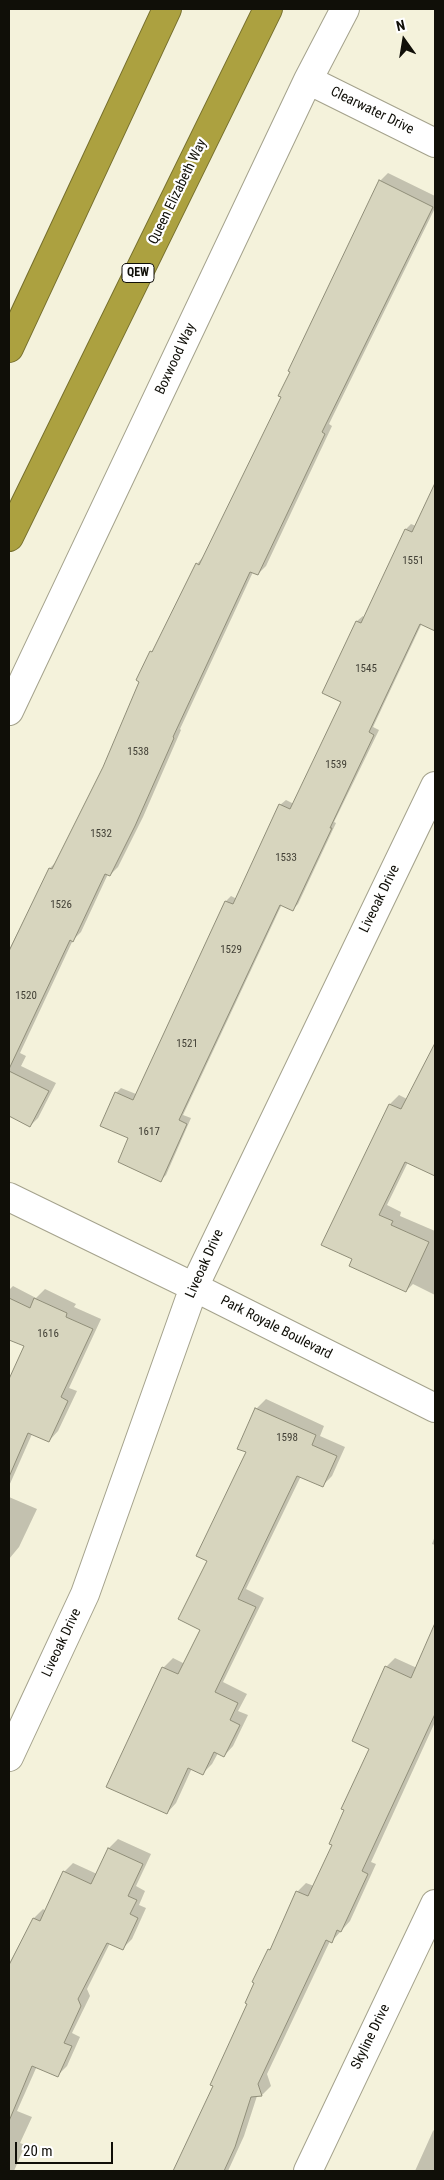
<!DOCTYPE html>
<style>
body{margin:0}
#map{position:relative;width:444px;height:2180px;overflow:hidden;background:#f4f2db;font-family:"Roboto Condensed",sans-serif}
canvas{display:block}
.frame{position:absolute;inset:0;border:10px solid #100f08;pointer-events:none}
.north{position:absolute;left:379px;top:15px;width:50px;height:50px;-webkit-text-stroke:4px #fff;paint-order:stroke;rotate:347deg;font-size:14px;font-weight:700;line-height:20px;text-align:center;color:#100f08}
.north::after{content:'';display:block;margin:auto;width:18px;height:22px;background:#100f08;clip-path:polygon(50% 0,100% 100%,50% 72%,0 100%)}
.scale{position:absolute;left:15px;top:2142px;width:98px;height:22px;box-sizing:border-box;border:2px solid #100f08;border-top:0;padding-left:6px;font-size:15px;line-height:18px;white-space:nowrap;color:#100f08;-webkit-text-stroke:4px #fff;paint-order:stroke}
</style>
<div id="map">
<canvas width="444" height="2180"></canvas>
<div class="frame"></div>
<div class="north">N</div>
<div class="scale">20 m</div>
</div>
<script>
const g = document.querySelector('canvas').getContext('2d');
g.lineJoin = 'round';
function fillPath(path, color) {
  g.fillStyle = color;
  g.fill(path, 'evenodd');
}
function poly(rows) {
  const path = new Path2D();
  for (const r of rows) {
    path.moveTo(r[0], r[1]);
    for (let i = 2; i < r.length; i += 2) path.lineTo(r[i], r[i + 1]);
  }
  return path;
}
function stroke(path, color, width, dash) {
  g.strokeStyle = color;
  g.lineWidth = width;
  g.lineCap = dash ? 'butt' : 'round';
  g.setLineDash(dash || []);
  g.stroke(path);
}
function drawText(font, color, halo, rows, align = 'center') {
  g.font = font + ' "Roboto Condensed",sans-serif';
  g.lineWidth = 4.5;
  g.setLineDash([]);
  g.textBaseline = 'middle';
  g.strokeStyle = halo;
  g.fillStyle = color;
  for (const [text, x, y, turn = 0] of rows) {
    g.save();
    g.translate(x, y);
    g.rotate((+turn || 0) * Math.PI / 180);
    g.textAlign = isNaN(turn) ? turn : align;
    if (halo) g.strokeText(text, 0, 0);
    g.fillText(text, 0, 0);
    g.restore();
  }
}
const shadow = poly([
 [388,173,435,196,435,208,329,424,332,426,266,566,258,574,253,572,180,729,181,730,143,817,118,867,110,875,108,874,81,932,73,940,20,1053,26,1056,21,1066,56,1083,38,1118,30,1126,9,1115,9,950,50,868,57,861,105,767,141,681,151,652,156,646,197,564,204,556,282,397,380,181],
 [435,486,435,623,431,627,422,623,373,727,379,730,334,822,336,823,298,904,293,909,282,904,183,1115,191,1118,166,1175,161,1180,130,1138,116,1093,121,1088,136,1094,226,901,231,896,237,899,280,805,286,800,294,804,343,701,324,692,357,621,363,616,365,618,406,529,411,524,416,526],
 [435,1045,435,1167,430,1172,408,1162,387,1205,401,1212,400,1216,435,1231,435,1295,413,1284,406,1291,353,1259,323,1245,390,1104,399,1095,407,1099],
 [13,1286,36,1298,45,1289,76,1304,74,1307,101,1319,69,1388,77,1391,58,1431,49,1441,32,1434,9,1486,9,1382,25,1346,9,1338,9,1290],
 [266,1399,324,1426,320,1436,345,1447,332,1476,323,1485,301,1476,246,1589,264,1598,223,1682,247,1694,238,1711,248,1715,233,1746,224,1756,218,1753,212,1764,203,1773,192,1768,176,1803,167,1813,108,1787,163,1668,173,1658,185,1664,201,1629,208,1561,248,1452,239,1448,256,1409],
 [9,1497,37,1509,19,1547,9,1559],
 [435,1536,435,1545,432,1544],
 [435,1626,435,1722,371,1862,376,1864,350,1921,332,1941,330,1941,267,2074,271,2086,262,2095,257,2096,244,2136,228,2171,175,2171,215,2085,269,1950,273,1946,297,1892,306,1883,314,1886,333,1844,370,1748,386,1667,395,1658,417,1668],
 [118,1839,151,1854,136,1886,145,1891,139,1905,146,1908,132,1939,123,1948,110,1943,87,1989,90,1996,72,2033,80,2037,67,2066,58,2075,37,2066,17,2111,32,2117,20,2143,25,2145,14,2171,9,2171,9,1964,34,1918,43,1909,46,1911,64,1872,73,1863,97,1874,109,1848],
 [435,2129,435,2171,415,2171,433,2131]
]);
const building = poly([
 [379,180,433,207,322,432,325,434,258,575,250,572,173,737,174,738,135,826,110,876,105,874,73,942,70,940,9,1069,9,951,49,868,52,869,103,767,139,682,136,680,150,651,152,652,196,563,199,565,281,397,278,396,290,372,288,371,379,180],
 [435,483,435,631,420,624,369,732,374,735,330,828,332,828,293,911,280,905,179,1120,187,1124,161,1182,118,1162,128,1138,100,1126,115,1092,133,1100,225,901,233,904,279,804,290,809,341,702,322,693,356,621,361,623,405,529,412,532,435,483],
 [435,1043,435,1176,405,1162,379,1215,393,1221,391,1225,429,1242,406,1292,349,1266,352,1259,321,1245,389,1104,401,1109,435,1043],
 [9,1071,49,1091,30,1127,9,1116,9,1071],
 [9,1298,30,1308,34,1298,67,1313,66,1317,93,1329,61,1397,68,1401,49,1442,28,1433,9,1477,9,1379,24,1346,9,1340,9,1298],
 [255,1408,316,1435,312,1445,337,1456,323,1487,297,1476,238,1599,256,1607,215,1692,238,1703,230,1720,240,1725,224,1757,214,1752,203,1775,188,1768,167,1814,106,1787,162,1667,178,1674,200,1630,178,1619,207,1561,196,1556,246,1452,237,1449,255,1408],
 [435,1623,435,1714,362,1871,368,1874,341,1932,337,1930,332,1943,326,1940,258,2084,262,2096,251,2097,235,2147,224,2171,173,2171,213,2086,210,2085,247,2004,245,2003,254,1983,252,1982,268,1949,270,1950,296,1891,308,1896,332,1845,329,1844,344,1810,341,1809,369,1749,352,1741,385,1666,411,1678,435,1623],
 [108,1848,143,1864,128,1896,137,1900,130,1914,138,1918,123,1950,107,1943,78,1999,81,2006,64,2043,72,2046,58,2077,32,2066,9,2121,9,1965,33,1918,40,1921,63,1871,91,1884,108,1848]
]);
const street = poly([
 [308,80,435,143],
 [9,711,308,80,345,9],
 [9,1197,194,1287,435,1408],
 [9,1757,85,1594,194,1287,435,786],
 [308,2171,435,1904]
]);
const highway = poly([
 [9,348,167,9],
 [9,537,268,9]
]);
const numberNames = [
 ["1551",413,561],
 ["1545",366,669],
 ["1538",138,752],
 ["1539",336,765],
 ["1532",101,834],
 ["1533",286,858],
 ["1526",61,905],
 ["1529",231,950],
 ["1520",26,996],
 ["1521",187,1044],
 ["1617",149,1132],
 ["1616",48,1334],
 ["1598",287,1438]
];
const shields = [
 [138,273,32]
];
const shieldNames = [
 ["QEW",138,273]
];
const streetNames = [
 ["Clearwater Drive",372,111,26],
 ["Queen Elizabeth Way",178,192,-64],
 ["Boxwood Way",176,359,-65],
 ["Liveoak Drive",380,899,-64],
 ["Liveoak Drive",205,1264,-66],
 ["Park Royale Boulevard",276,1328,27],
 ["Liveoak Drive",62,1643,-65],
 ["Skyline Drive",371,2037,-64]
];
fillPath(shadow, '#0003');
fillPath(building, '#d7d5be');
stroke(building, '#908e79', 1);
stroke(street, '#a4a28c', 30);
stroke(highway, '#756e2c', 30);
stroke(street, '#fff', 28);
stroke(highway, '#aca140', 28);
drawText('11px', '#424036', null, numberNames);
for (const [x, y, w] of shields) {
  const box = new Path2D();
  box.roundRect(x - w / 2, y - 9.5, w, 19, 4);
  g.fillStyle = '#fff';
  g.fill(box);
  stroke(box, '#100f08', 1);
}
drawText('bold 12px', '#100f08', null, shieldNames);
drawText('14px', '#100f08', '#fff', streetNames);
</script>
